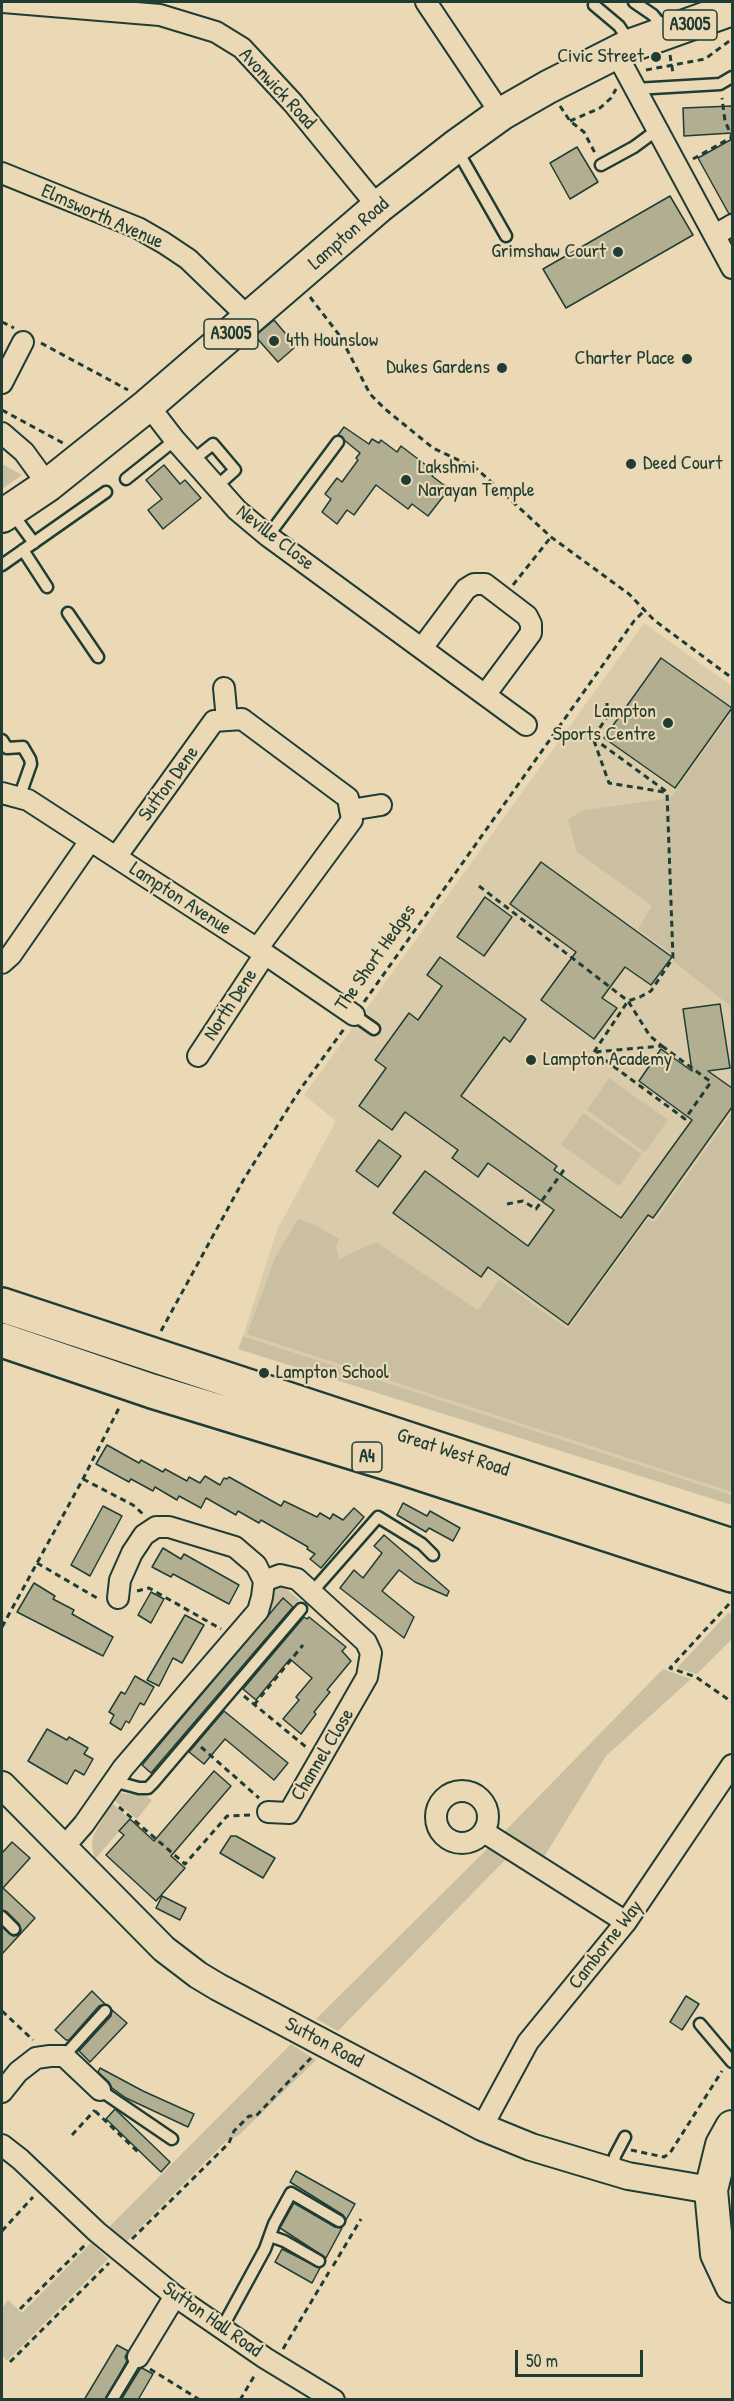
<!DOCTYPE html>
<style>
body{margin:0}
#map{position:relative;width:734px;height:2401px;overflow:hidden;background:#ebd9b6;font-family:"Patrick Hand",sans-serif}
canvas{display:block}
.frame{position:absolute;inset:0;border:3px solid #1f3d34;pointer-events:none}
.scale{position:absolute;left:515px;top:2350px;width:128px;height:27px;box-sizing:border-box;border:3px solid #1f3d34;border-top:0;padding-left:8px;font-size:18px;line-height:21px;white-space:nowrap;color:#1f3d34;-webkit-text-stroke:4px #ebd9b6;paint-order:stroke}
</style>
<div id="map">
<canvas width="734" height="2401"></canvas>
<div class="frame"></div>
<div class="scale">50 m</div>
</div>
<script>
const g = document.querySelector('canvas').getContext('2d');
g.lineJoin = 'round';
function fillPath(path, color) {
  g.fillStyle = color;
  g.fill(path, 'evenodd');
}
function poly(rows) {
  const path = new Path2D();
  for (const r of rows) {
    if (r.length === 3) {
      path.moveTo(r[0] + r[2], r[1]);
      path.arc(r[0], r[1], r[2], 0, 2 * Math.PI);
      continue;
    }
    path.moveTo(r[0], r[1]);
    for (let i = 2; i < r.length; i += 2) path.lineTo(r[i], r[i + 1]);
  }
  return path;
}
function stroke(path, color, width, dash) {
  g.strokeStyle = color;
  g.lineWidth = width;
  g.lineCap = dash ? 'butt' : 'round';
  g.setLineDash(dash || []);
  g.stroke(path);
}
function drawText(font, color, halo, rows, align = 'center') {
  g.font = font + ' "Patrick Hand",sans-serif';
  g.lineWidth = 4.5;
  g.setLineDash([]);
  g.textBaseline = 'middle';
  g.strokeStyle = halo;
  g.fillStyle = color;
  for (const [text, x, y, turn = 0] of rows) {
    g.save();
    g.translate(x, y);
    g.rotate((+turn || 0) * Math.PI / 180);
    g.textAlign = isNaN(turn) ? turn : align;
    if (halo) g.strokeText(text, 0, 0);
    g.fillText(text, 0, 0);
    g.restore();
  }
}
const built = poly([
 [644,623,732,686,732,1495,243,1336,277,1230,336,1121,304,1095]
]);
const green = poly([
 [2,464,22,475,2,489],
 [732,712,732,1023,729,1005,673,961,676,957,638,929,652,906,577,852,568,819,585,810,670,798],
 [609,1078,668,1120,645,1152,587,1110],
 [583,1113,642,1154,619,1186,561,1145],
 [732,1113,732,1492,247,1334,275,1258,298,1219,315,1225,339,1239,336,1247,339,1259,376,1242,478,1310,499,1280,568,1329,648,1219,654,1222],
 [243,1336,732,1495,732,1505,238,1349],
 [281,1587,286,1589,300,1600,294,1607,283,1599,270,1614,272,1592],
 [728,1613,732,1614,732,1639,697,1674,677,1668],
 [663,1669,691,1679,606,1756,544,1857,504,1832],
 [119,1793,146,1796,152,1800,137,1819,114,1800],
 [112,1803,130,1819,95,1859,92,1847,93,1836],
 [490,1846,506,1859,338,2031,316,2019],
 [291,2044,316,2060,239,2135,225,2142,126,2242,109,2227],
 [91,2243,108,2259,7,2361,2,2355,2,2308,8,2300,22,2313]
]);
const building = poly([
 [732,106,732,133,684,136,683,108,732,106],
 [732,139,732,213,729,214,698,158,732,139],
 [577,147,598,182,570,199,550,163,577,147],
 [670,196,693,235,566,308,543,269,670,196],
 [274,320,291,340,289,341,294,348,278,362,255,336,274,320],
 [344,427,369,444,372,439,379,443,381,440,397,452,401,446,435,472,432,476,449,489,428,516,412,504,408,509,376,485,354,515,347,510,337,524,322,512,331,499,325,494,337,478,342,482,358,460,356,458,360,453,338,435,344,427],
 [164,465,180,484,185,480,201,498,163,529,148,510,162,499,146,480,164,465],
 [661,658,732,708,675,788,604,738,661,658],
 [541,862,672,957,651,985,625,967,602,998,617,1008,594,1039,541,1000,576,952,510,904,541,862],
 [485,897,512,917,484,956,457,937,485,897],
 [440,957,526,1019,510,1042,504,1037,461,1096,557,1166,554,1170,621,1218,692,1120,639,1081,661,1049,692,1071,683,1009,720,1004,730,1068,708,1071,732,1088,732,1107,653,1218,648,1215,568,1325,488,1267,481,1277,393,1213,425,1171,528,1246,554,1210,488,1163,478,1177,452,1158,458,1150,405,1112,392,1130,359,1106,386,1068,375,1060,409,1013,418,1020,442,986,427,975,440,957],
 [379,1140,401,1156,378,1187,356,1171,379,1140],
 [107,1445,139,1463,141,1460,163,1472,165,1469,187,1481,189,1477,200,1483,205,1476,220,1485,224,1478,227,1479,229,1477,281,1506,284,1501,317,1517,320,1513,330,1519,333,1514,343,1520,354,1508,364,1517,321,1568,310,1559,315,1554,307,1549,308,1547,261,1520,259,1523,238,1511,236,1515,206,1498,201,1508,179,1496,177,1500,155,1487,153,1491,131,1479,129,1482,96,1464,107,1445],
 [403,1503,427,1516,430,1511,460,1528,453,1541,429,1528,426,1532,397,1515,403,1503],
 [103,1506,122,1516,90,1576,71,1565,103,1506],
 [384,1535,449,1591,447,1596,415,1582,399,1570,382,1591,414,1617,404,1638,340,1588,354,1570,363,1578,382,1553,374,1546,384,1535],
 [163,1548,181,1559,184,1554,239,1585,229,1604,173,1574,171,1577,152,1567,163,1548],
 [34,1583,55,1596,53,1599,74,1610,72,1614,113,1637,103,1656,17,1612,34,1583],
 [151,1592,164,1599,151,1623,138,1615,151,1592],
 [283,1598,293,1607,151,1773,142,1765,283,1598],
 [185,1615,204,1625,182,1663,173,1658,159,1686,147,1680,185,1615],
 [304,1617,307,1619,309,1617,346,1647,342,1651,351,1661,327,1690,330,1692,314,1712,316,1714,301,1734,283,1719,299,1700,296,1697,312,1678,290,1659,256,1700,243,1689,304,1617],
 [135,1676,154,1687,144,1705,140,1703,129,1723,126,1721,121,1730,110,1723,114,1715,109,1712,121,1692,125,1694,135,1676],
 [224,1711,288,1763,274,1780,225,1739,204,1764,189,1752,224,1711],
 [47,1729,67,1740,69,1737,88,1748,84,1754,93,1759,84,1775,75,1770,67,1784,28,1761,47,1729],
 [214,1771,231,1786,171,1856,185,1868,156,1901,106,1855,124,1835,119,1831,130,1819,154,1841,214,1771],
 [231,1836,236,1836,275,1858,263,1878,220,1853,231,1836],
 [12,1842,30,1858,3,1888,35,1918,2,1954,2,1927,13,1936,19,1935,21,1930,19,1924,7,1912,2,1910,2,1853,12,1842],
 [162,1896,186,1908,180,1920,156,1908,162,1896],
 [92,1991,105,2004,99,2006,69,2040,66,2040,55,2030,92,1991],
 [686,1996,699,2004,682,2030,670,2022,686,1996],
 [112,2010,127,2023,90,2062,79,2051,111,2016,112,2010],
 [100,2068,143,2091,194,2114,188,2127,126,2098,112,2088,109,2082,98,2072,100,2068],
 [115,2109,170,2162,161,2172,106,2119,115,2109],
 [296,2171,355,2204,346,2220,343,2215,290,2182,296,2171],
 [294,2203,335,2227,342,2228,326,2258,280,2228,294,2203],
 [282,2249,320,2268,312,2283,275,2262,282,2249],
 [117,2345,128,2351,125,2357,127,2361,105,2400,84,2400,117,2345],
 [142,2368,153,2374,138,2400,121,2400,140,2369,142,2368]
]);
const path = poly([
 [670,55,673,73],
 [646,70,705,59,732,39],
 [560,106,570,121,584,132,595,153],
 [570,121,600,108,611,98,616,89],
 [693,159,732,137,725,121,722,98],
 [310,297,340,336,370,394,385,409,433,448,477,469,551,537,629,594,654,620,732,678],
 [2,322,14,328],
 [41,343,128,390],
 [2,410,63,443],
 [513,585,551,537],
 [607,703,607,717,593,738,609,783,664,792],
 [593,738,667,792,673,958,651,991,640,997,628,1001,594,1052],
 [479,886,628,1001,650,1036,662,1046],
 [364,1002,634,621,644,611],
 [662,1046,711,1082,685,1119,594,1052,662,1046],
 [507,1204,523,1201,536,1209,566,1167],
 [161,1331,244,1179,299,1091,344,1029],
 [83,1479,133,1505,144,1515],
 [37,1563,97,1598,101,1598],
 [137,1591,149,1588,221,1629],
 [729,1604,670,1668,696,1677,732,1702],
 [2,1627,83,1479,120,1406],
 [244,1696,306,1747],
 [254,1705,303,1645],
 [201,1747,259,1798],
 [119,1807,185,1864,227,1816,251,1815],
 [2,2011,33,2040],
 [95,2111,140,2154],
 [72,2135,95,2110],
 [631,2150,664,2157,670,2153,722,2071],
 [2,2231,33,2197],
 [132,2239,229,2143,234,2131,249,2116,256,2116,311,2058],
 [333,2266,361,2219],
 [20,2309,85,2245],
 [283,2349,329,2272],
 [10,2362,109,2263],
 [150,2369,200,2400],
 [240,2400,256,2373]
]);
const service = poly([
 [634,2,653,15,665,30],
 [594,5,619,26,630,43],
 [635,89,720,84,732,77],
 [456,148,506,236],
 [601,165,634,147,657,130],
 [193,460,213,444,235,470,216,487],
 [126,479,175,440],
 [12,513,34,543],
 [268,536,338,442],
 [23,550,47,587],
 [2,565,106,492],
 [68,613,98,657],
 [2,740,7,748,23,747,30,759,31,764,19,798],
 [354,1015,374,1029],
 [312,1592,378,1517,422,1544,433,1555],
 [113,1781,139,1788,148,1788,153,1783,301,1609],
 [2,1917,14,1929],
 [700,2024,732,2062],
 [64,2056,105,2011],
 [100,2090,172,2139],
 [613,2172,615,2156,625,2137],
 [270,2236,284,2241,319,2261],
 [222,2328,265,2249,274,2224,291,2193,339,2221],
 [112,2400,138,2357]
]);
const minor = poly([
 [3,2,160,15,216,32,242,48,293,103,378,207],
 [426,2,501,114],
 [616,53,732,268],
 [2,173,138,228,164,243,188,259,249,318],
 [715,235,732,225],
 [2,383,23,342],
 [148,405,175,440,237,510,268,536,526,725],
 [2,433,24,452,48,485],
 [422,648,466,589,474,584,485,584,527,616,531,624,531,633,485,695],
 [224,688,227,720],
 [2,793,28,800,265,954,354,1015],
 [350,810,381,805],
 [116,857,214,721,242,719,348,798,352,820,257,949],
 [2,963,11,955,90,841],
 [198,1056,265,954],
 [264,1581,280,1575,297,1579,366,1642,371,1653,367,1677,289,1813,268,1812],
 [462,1817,26],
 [484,1832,626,1922],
 [63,1848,84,1824,123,1768,258,1611,262,1597,264,1581,256,1565,235,1547,169,1527,156,1527,144,1535,132,1553,120,1580,118,1598],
 [2,2092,18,2072,36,2058,50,2056,64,2056,100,2090],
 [482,2127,528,2042,626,1922,732,1765],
 [2,2145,20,2159,97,2232,175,2296,265,2358,334,2400],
 [138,2357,175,2296]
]);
const tertiary = poly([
 [2,1785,164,1949,198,1975,218,1987,482,2127,531,2147,628,2176,711,2190]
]);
const primary = poly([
 [2,516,48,485,148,405,378,207,455,147,501,114,548,87,629,46,732,9],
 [732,2127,722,2145,711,2190,717,2254,732,2286]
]);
const trunk = poly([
 [2,1305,732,1546],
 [2,1340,152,1391,404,1468,732,1575]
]);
const markers = [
 [656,57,6,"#1f3d34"],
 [618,252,6,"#1f3d34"],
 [274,341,6,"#1f3d34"],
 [687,359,6,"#1f3d34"],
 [502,368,6,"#1f3d34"],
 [631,464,6,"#1f3d34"],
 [406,480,6,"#1f3d34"],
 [668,723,6,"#1f3d34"],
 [531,1060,6,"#1f3d34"],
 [264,1373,6,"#1f3d34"]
];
const shields = [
 [690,25,54],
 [231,334,54],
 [367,1457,30]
];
const shieldNames = [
 ["A3005",690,25],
 ["A3005",231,334],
 ["A4",367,1457]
];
const poiNames = [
 ["Civic Street",644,57],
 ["Grimshaw Court",606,252],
 ["4th Hounslow",286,341,"left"],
 ["Charter Place",675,359],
 ["Dukes Gardens",490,368],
 ["Deed Court",643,464,"left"],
 ["Lakshmi",418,468,"left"],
 ["Narayan Temple",418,491,"left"],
 ["Lampton",656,712],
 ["Sports Centre",656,735],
 ["Lampton Academy",543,1060,"left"],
 ["Lampton School",276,1373,"left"]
];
const streetNames = [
 ["Avonwick Road",277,89,47],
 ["Elmsworth Avenue",102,217,24],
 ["Lampton Road",349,234,-41],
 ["Neville Close",275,538,38],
 ["Sutton Dene",169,784,-54],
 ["Lampton Avenue",180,899,33],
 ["The Short Hedges",376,958,-55],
 ["North Dene",231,1005,-57],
 ["Great West Road",453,1453,18],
 ["Channel Close",323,1755,-59],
 ["Camborne Way",606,1945,-52],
 ["Sutton Road",324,2043,28],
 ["Sutton Hall Road",212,2320,35]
];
fillPath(built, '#daccab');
fillPath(green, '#cac0a1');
fillPath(building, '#b2ae92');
stroke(building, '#1f3d34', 1.5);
stroke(service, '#1f3d34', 15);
stroke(minor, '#1f3d34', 24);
stroke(tertiary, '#1f3d34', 30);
stroke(primary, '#1f3d34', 36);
stroke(trunk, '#1f3d34', 38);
stroke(path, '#1f3d34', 3, [6, 4.5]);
stroke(service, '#ebd9b6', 10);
stroke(minor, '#ebd9b6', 20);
stroke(tertiary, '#ebd9b6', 26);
stroke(primary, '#ebd9b6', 32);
stroke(trunk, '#ebd9b6', 33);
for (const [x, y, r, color] of markers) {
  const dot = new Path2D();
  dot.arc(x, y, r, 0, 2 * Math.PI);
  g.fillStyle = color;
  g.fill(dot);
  stroke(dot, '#ebd9b6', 2);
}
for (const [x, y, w] of shields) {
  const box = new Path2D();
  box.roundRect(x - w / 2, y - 15, w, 30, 4.5);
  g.fillStyle = '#ebd9b6';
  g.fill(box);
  stroke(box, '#1f3d34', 1.5);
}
drawText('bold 18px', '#1f3d34', null, shieldNames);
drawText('20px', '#1f3d34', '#ebd9b6', poiNames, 'right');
drawText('20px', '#1f3d34', '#ebd9b6', streetNames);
</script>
